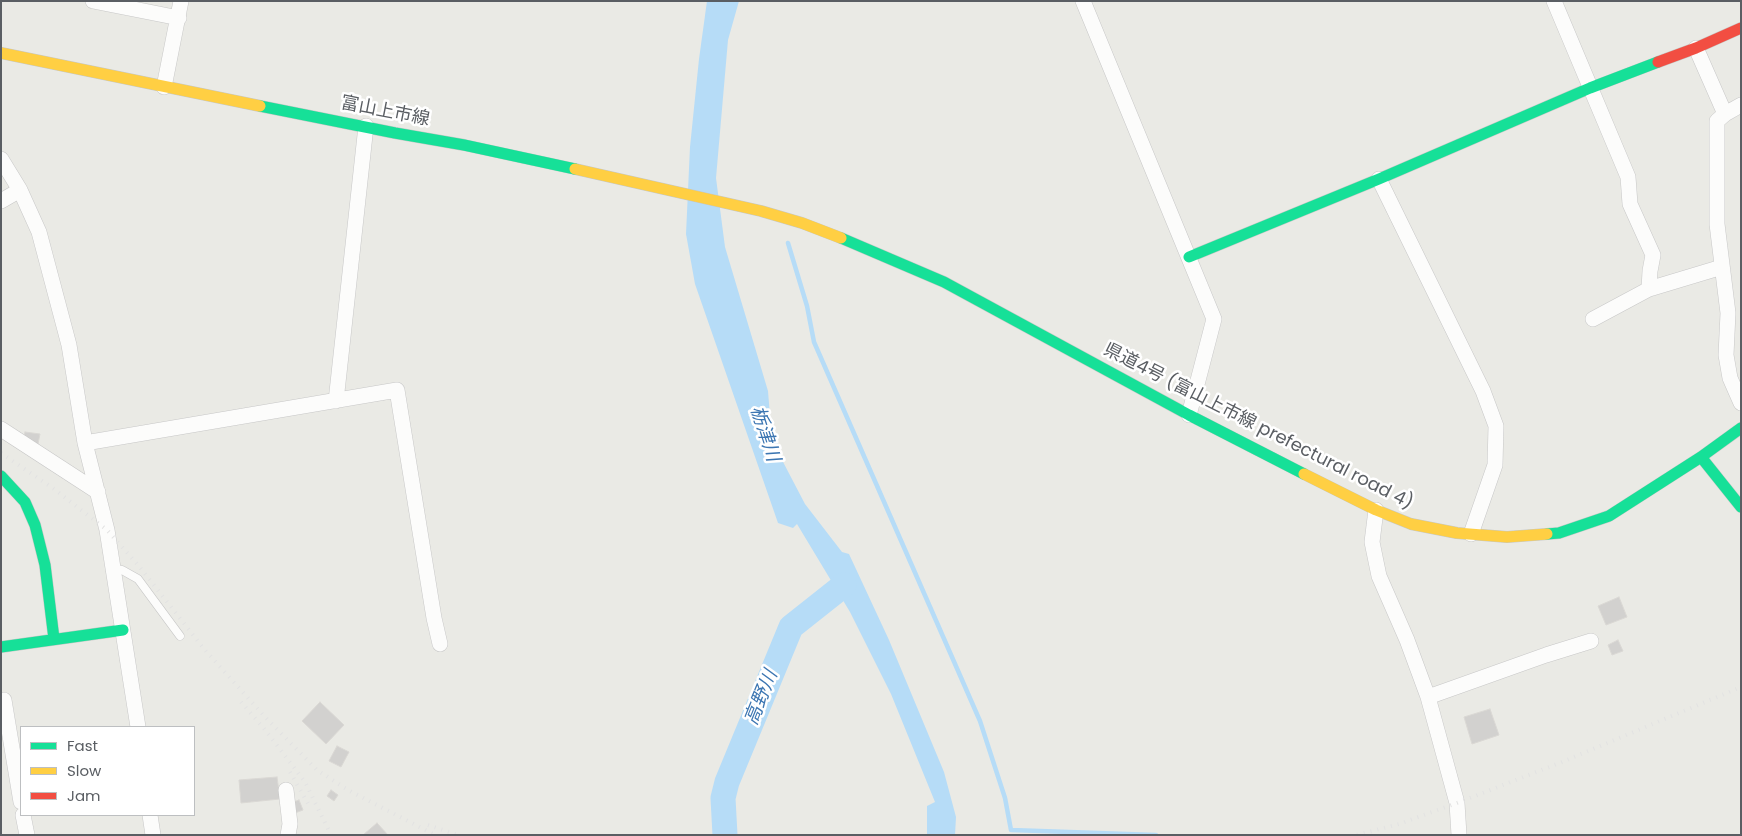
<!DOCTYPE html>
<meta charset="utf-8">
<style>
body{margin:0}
#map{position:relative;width:1742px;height:836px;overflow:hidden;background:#eaeae5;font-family:Poppins,sans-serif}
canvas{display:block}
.frame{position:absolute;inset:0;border:2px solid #5a5e63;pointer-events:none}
.legend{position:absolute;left:20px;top:726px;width:175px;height:90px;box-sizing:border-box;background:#fff;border:1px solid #bdbfc1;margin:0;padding:6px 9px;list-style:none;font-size:15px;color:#5a5e63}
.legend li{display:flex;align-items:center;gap:10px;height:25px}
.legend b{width:25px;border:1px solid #bdbfc1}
</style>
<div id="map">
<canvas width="1742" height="836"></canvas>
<div class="frame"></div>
<ul class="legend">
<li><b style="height:6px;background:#16e098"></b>Fast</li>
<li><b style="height:6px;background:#ffcf43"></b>Slow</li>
<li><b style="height:6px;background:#f24e42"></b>Jam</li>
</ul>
</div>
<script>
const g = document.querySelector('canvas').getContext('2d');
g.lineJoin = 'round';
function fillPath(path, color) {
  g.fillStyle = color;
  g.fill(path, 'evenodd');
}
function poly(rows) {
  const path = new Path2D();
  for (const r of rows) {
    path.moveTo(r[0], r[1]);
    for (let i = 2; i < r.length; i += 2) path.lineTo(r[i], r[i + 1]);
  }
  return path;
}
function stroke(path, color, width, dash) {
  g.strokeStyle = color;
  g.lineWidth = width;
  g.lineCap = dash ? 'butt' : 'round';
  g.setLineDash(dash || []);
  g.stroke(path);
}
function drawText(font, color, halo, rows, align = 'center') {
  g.font = font + ' Poppins,"Noto Sans JP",sans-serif';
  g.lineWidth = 5;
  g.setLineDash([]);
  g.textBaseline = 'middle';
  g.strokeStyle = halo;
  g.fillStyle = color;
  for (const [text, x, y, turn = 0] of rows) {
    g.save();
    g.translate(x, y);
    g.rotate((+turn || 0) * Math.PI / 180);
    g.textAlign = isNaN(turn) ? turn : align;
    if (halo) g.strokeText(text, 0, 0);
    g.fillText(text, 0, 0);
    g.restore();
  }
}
const water = poly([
 [707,1,739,1,728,40,716,178,725,247,768,391,770,416,782,460,805,504,842,552,849,554,889,640,944,772,956,817,955,835,927,835,927,806,935,802,891,694,850,612,797,524,793,528,778,523,695,284,686,234,690,147,699,59]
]);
const stream = poly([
 [788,243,807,306,814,342,980,721,1005,798,1011,830,1156,835]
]);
const river = poly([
 [725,835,723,798,727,782,791,627,844,585]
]);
const building = poly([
 [25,432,40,434,38,444,23,442,25,432],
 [1619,597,1627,617,1606,625,1598,606,1619,597],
 [1618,640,1623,651,1612,655,1608,645,1618,640],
 [320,702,344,725,326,744,302,721,320,702],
 [1490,709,1499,735,1472,744,1464,717,1490,709],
 [337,746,349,752,341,767,329,761,337,746],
 [277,777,280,799,241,803,239,780,277,777],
 [331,790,338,795,334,801,327,796,331,790],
 [299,800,303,810,295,813,291,803,299,800],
 [377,823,388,835,363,835,377,823]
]);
const lane = poly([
 [113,569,122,570,138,579,180,636]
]);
const street = poly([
 [93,1,179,18],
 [1083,1,1214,319,1189,415],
 [1554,1,1628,177,1630,204,1653,255,1650,271,1649,289],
 [1696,48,1725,114,1717,121,1717,224,1728,313,1726,355,1730,378,1741,403],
 [164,87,181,1],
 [1725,114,1741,105],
 [1,159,20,190,39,232,69,345,85,443,107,530,138,727],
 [1379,179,1483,391,1496,426,1495,465,1471,534],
 [1,201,20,190],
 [1593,319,1649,289,1722,267],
 [336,401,366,126],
 [1,429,98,492],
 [85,443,397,390,434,618,440,644],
 [1376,510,1372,542,1379,576,1407,640,1428,697,1457,803,1459,835],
 [1428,697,1546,655,1591,641],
 [4,700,21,802],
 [286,790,290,824,288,835],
 [23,815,27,835],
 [150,815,153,835]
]);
const fast = poly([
 [260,106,395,133,464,145,575,169],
 [841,238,944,282,1189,415,1304,474],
 [1189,257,1379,179,1590,88,1658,62],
 [1701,457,1741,507],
 [1,476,25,502,35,525,45,565,54,639],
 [1547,534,1559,533,1609,516,1701,457,1741,428],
 [1,647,123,630]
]);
const slow = poly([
 [1,53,260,106],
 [575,169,761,211,802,223,841,238],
 [1304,474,1376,510,1411,524,1457,533,1507,537,1547,534]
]);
const jam = poly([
 [1658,62,1696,48,1741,28]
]);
const rail = poly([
 [1,453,54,489,107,530,138,565,204,649,266,718,317,770,348,790,435,835],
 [241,702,266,731,305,782,331,835],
 [290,772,310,807],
 [428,825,458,835],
 [1357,835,1399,824,1457,803,1562,762,1741,687]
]);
const streetNames = [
 ["富山上市線",385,112,11],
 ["県道4号 (富山上市線 prefectural road 4)",1258,427,27]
];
const waterNames = [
 ["栃津川",764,434,72],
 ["高野川",762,698,-68]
];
fillPath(water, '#b6dcf7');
stroke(stream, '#b6dcf7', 4.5);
stroke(river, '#b6dcf7', 25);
fillPath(building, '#d2d1cf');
stroke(building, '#dad8d4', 1);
stroke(lane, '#c7c7c7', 9);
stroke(street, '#c7c7c7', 16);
stroke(fast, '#c5c7c5', 12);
stroke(slow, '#c5c7c5', 12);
stroke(jam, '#c5c7c5', 12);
stroke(lane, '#fcfcfb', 8);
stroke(street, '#fcfcfb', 15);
stroke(fast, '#16e098', 11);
stroke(slow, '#ffcf43', 11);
stroke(jam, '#f24e42', 11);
stroke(rail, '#e2e2e2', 4, [1, 6]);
drawText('18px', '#5a5e63', '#fff', streetNames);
drawText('italic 19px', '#3c76b2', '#fff', waterNames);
</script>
